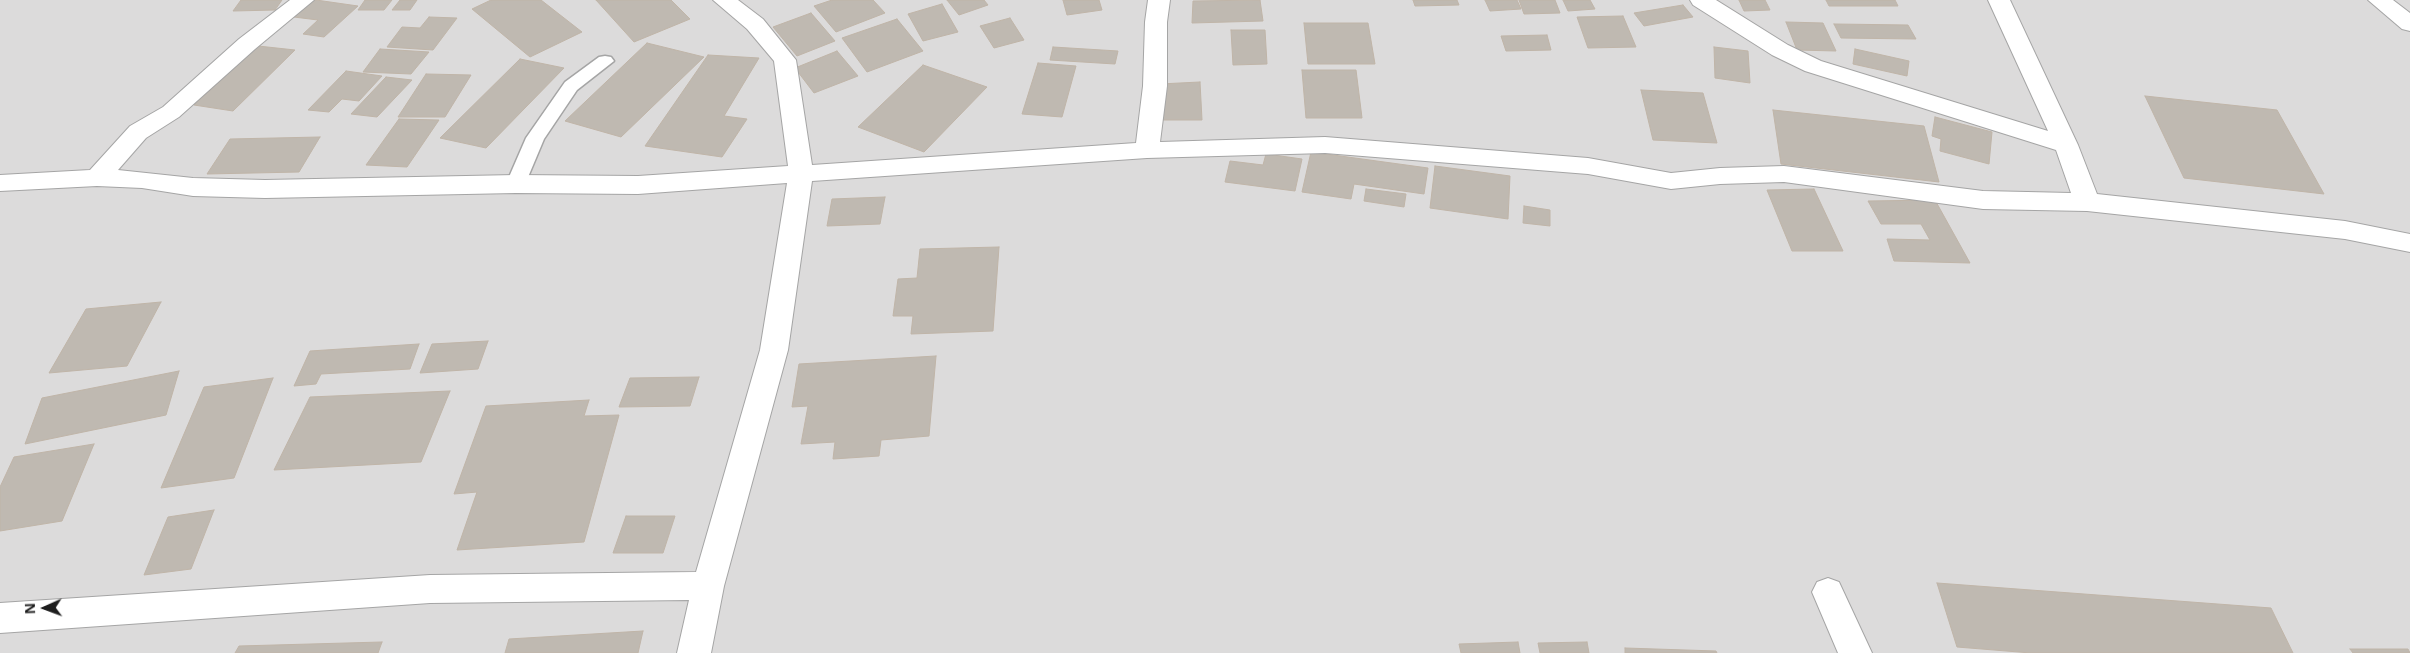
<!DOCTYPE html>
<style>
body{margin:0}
#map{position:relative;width:2410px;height:653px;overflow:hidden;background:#efece5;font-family:"Open Sans",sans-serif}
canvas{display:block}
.north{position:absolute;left:20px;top:583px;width:50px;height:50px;-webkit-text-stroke:4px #fff;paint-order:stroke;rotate:268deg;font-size:14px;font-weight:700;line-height:20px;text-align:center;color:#1e1e1e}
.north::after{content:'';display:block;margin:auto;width:18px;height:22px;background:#1e1e1e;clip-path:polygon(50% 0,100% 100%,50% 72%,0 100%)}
</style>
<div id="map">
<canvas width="2410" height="653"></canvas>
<div class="north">N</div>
</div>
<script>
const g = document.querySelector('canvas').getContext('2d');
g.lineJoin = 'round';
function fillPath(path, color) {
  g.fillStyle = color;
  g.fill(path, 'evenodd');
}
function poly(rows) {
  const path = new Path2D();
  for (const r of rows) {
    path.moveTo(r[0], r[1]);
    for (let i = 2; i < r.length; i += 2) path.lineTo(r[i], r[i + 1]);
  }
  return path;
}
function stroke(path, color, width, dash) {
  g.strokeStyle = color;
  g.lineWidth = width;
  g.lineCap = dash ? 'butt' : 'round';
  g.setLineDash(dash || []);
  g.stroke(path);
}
const residential = poly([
 [0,0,2410,0,2410,653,0,653]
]);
const building = poly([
 [241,0,282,0,275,10,233,11,241,0],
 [312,0,316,0,358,6,324,37,303,34,318,20,294,17,312,0],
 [365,0,392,0,384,10,358,10,365,0],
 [400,0,417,0,410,10,392,10,400,0],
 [491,0,541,0,582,32,530,57,472,9,491,0],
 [596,0,671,0,690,19,634,42,596,0],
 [832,0,873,0,885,13,836,32,814,6,832,0],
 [947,0,984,0,988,5,959,15,947,0],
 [1063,0,1099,0,1102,10,1067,15,1063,0],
 [1260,0,1263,21,1192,23,1193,1,1260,0],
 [1413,0,1457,0,1459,5,1415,6,1413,0],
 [1485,0,1517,0,1521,9,1490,11,1485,0],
 [1519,0,1555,0,1560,13,1524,14,1519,0],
 [1563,0,1590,0,1595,9,1568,11,1563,0],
 [1739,0,1765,0,1770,10,1744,11,1739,0],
 [1826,0,1895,0,1898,6,1829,6,1826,0],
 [942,4,958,32,923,41,908,14,942,4],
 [1683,5,1693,17,1644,26,1634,13,1683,5],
 [811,13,835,41,797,56,773,27,811,13],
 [1623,16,1636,47,1588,48,1577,17,1623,16],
 [429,17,457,18,433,50,387,47,402,27,420,28,429,17],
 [1010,18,1024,40,994,48,980,26,1010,18],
 [897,19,923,51,867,72,842,38,897,19],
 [1786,22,1823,23,1836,51,1797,50,1786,22],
 [1304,23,1368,23,1375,64,1308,64,1304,23],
 [1834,24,1908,25,1916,39,1841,38,1834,24],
 [1231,30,1265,30,1267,64,1233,65,1231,30],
 [1547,35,1551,50,1506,51,1501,36,1547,35],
 [647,43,704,57,621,137,565,121,647,43],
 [258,46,295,50,233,111,194,105,258,46],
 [1053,47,1118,51,1115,64,1050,60,1053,47],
 [1714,47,1748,51,1750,83,1715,78,1714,47],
 [380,49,429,52,411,74,363,72,380,49],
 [1855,49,1909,61,1907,76,1853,64,1855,49],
 [837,51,858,76,814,93,795,68,837,51],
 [708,55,759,58,724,116,747,119,722,157,645,146,708,55],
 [520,59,564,68,486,148,440,138,520,59],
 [1038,63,1076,66,1062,117,1022,114,1038,63],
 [923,65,987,87,924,152,858,127,923,65],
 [1302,70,1356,70,1362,118,1306,118,1302,70],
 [346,71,382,76,359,101,342,99,329,112,308,110,346,71],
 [426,74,471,75,445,117,398,117,426,74],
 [386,77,412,80,377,117,351,114,386,77],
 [1200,82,1202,120,1161,120,1160,84,1200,82],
 [1641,90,1703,93,1717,143,1653,140,1641,90],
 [2145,96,2277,110,2324,194,2184,178,2145,96],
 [1773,110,1924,126,1939,182,1781,164,1773,110],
 [1935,117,1992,132,1989,164,1940,151,1941,139,1932,136,1935,117],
 [399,119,439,120,407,167,366,165,399,119],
 [320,137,299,172,207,174,230,139,320,137],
 [1311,152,1428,168,1424,194,1354,184,1351,199,1302,192,1311,152],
 [1266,154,1302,159,1295,191,1225,182,1230,161,1263,165,1266,154],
 [1435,166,1510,176,1508,219,1430,208,1435,166],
 [1366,189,1406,194,1404,207,1364,201,1366,189],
 [1814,189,1843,251,1792,251,1767,190,1814,189],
 [885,197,880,224,827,226,832,199,885,197],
 [1935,200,1970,263,1894,261,1887,239,1930,240,1921,224,1881,224,1868,201,1935,200],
 [1524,206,1550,210,1550,226,1523,223,1524,206],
 [999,247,993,331,911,334,913,316,893,316,898,279,917,278,920,249,999,247],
 [161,302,127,366,49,373,86,309,161,302],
 [488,341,478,369,420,373,432,344,488,341],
 [419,344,410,369,321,374,316,384,294,386,310,351,419,344],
 [936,356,929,436,881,440,879,456,833,459,835,442,801,444,808,406,792,407,799,364,936,356],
 [179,371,166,415,25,444,42,398,179,371],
 [699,377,690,406,619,407,630,378,699,377],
 [273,378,234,478,161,488,204,387,273,378],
 [450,391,421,462,274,470,310,397,450,391],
 [589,400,584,416,619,415,584,542,457,550,477,492,454,494,486,406,589,400],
 [94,444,62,521,0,531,0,487,14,457,94,444],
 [214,510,191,569,144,575,168,517,214,510],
 [626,516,675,516,663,553,613,553,626,516],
 [1937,583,2271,608,2293,653,2031,653,1957,647,1937,583],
 [643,631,638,653,505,653,509,639,643,631],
 [382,642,378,653,235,653,239,646,382,642],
 [1518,642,1520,653,1461,653,1459,644,1518,642],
 [1587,642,1589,653,1540,653,1538,643,1587,642],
 [1625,648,1716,651,1717,653,1625,653,1625,648],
 [2350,649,2408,649,2410,653,2353,653,2350,649]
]);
const service = poly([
 [605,56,611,57,614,61,577,90,544,139,523,189,516,191,509,189,506,184,526,138,565,82,599,57,605,56]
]);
const minor = poly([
 [290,0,314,0,255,49,179,117,146,138,118,170,193,178,265,180,516,175,638,176,788,166,774,61,747,29,713,0,738,0,763,19,796,60,812,165,1136,143,1143,86,1145,22,1148,0,1170,0,1167,22,1167,86,1160,142,1325,137,1588,158,1671,173,1720,168,1784,166,1983,191,2071,193,2056,150,1805,71,1772,55,1693,5,1690,0,1716,0,1788,45,1821,61,2048,131,1988,0,2010,0,2078,145,2097,194,2345,221,2410,234,2410,252,2345,239,2087,211,1983,209,1784,182,1720,184,1671,189,1588,174,1325,153,1147,158,812,181,788,350,724,586,711,653,677,653,689,600,430,603,0,633,0,603,430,575,696,572,760,350,787,183,638,194,516,193,265,198,193,196,142,188,97,186,0,191,0,175,90,170,130,126,163,107,239,39,290,0],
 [2368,0,2393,0,2410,13,2410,31,2402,29,2368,0],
 [1828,578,1839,582,1872,653,1838,653,1812,592,1817,582,1828,578]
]);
fillPath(residential, '#dcdbdb');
fillPath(building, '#bfb9b1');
stroke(building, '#c0b5a8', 1);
stroke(service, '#a5a5a5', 3);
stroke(minor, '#a5a5a5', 2);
fillPath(service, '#fff');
fillPath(minor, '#fff');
</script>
